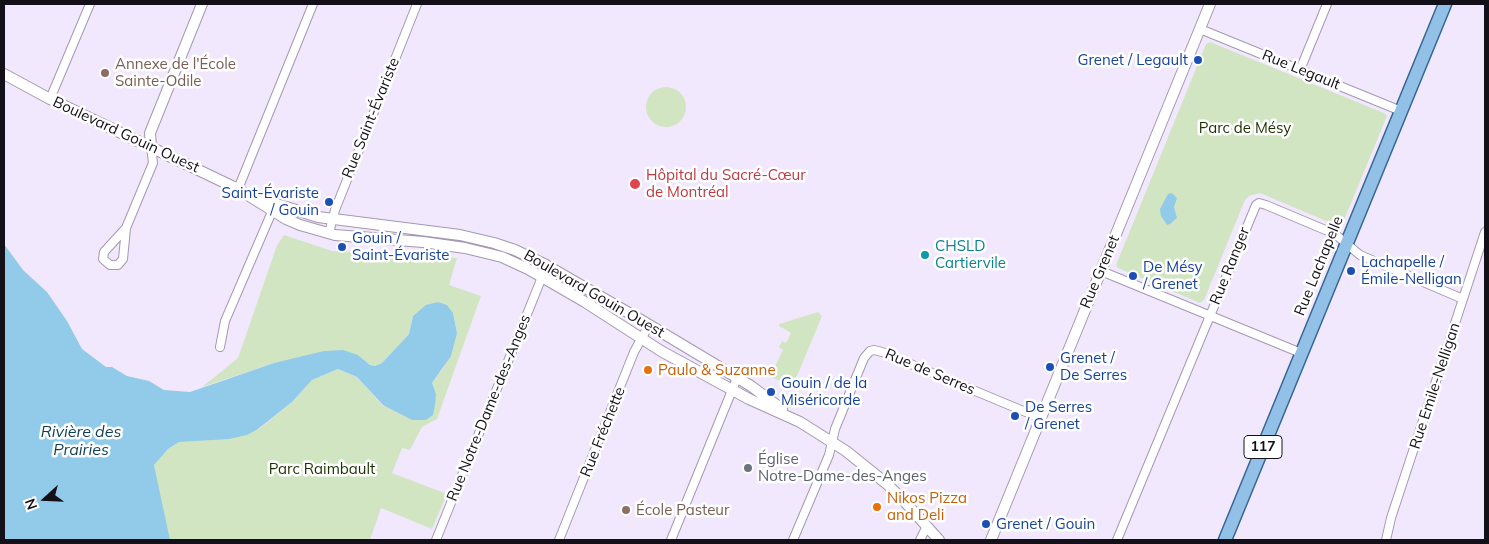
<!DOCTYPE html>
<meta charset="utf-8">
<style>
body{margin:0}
#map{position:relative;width:1489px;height:544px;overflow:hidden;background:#f2e8fe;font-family:Mulish,sans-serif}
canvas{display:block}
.frame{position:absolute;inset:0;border:5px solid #141019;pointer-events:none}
.north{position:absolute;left:20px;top:474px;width:50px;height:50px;-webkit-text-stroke:4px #fff;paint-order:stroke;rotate:250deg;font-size:14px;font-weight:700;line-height:20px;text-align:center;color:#141019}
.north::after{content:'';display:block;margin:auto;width:18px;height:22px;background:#141019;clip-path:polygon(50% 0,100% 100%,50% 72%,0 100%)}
</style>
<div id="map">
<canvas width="1489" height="544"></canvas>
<div class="frame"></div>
<div class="north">N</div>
</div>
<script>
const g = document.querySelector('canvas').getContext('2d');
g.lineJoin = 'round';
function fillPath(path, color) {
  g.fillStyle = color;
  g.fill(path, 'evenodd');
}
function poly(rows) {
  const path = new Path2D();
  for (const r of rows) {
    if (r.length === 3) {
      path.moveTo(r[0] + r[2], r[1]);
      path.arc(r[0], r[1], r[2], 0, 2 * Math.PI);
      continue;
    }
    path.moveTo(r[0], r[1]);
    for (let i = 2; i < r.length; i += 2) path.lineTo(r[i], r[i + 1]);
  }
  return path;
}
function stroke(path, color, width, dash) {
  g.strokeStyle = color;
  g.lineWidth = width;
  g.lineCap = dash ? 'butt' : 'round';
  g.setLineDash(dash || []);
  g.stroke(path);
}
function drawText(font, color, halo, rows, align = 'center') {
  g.font = font + ' Mulish,sans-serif';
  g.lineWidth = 5;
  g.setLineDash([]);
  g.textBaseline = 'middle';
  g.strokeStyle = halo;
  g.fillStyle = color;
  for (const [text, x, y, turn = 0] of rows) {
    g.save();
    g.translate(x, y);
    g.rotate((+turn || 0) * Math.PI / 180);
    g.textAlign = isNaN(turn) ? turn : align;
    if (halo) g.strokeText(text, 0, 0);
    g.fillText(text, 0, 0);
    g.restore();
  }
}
const green = poly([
 [1210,42,1384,113,1387,116,1342,225,1338,226,1260,193,1249,196,1245,200,1204,300,1200,303,1118,268,1116,265,1206,44],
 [666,107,20],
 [284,235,332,251,457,258,449,285,481,296,437,419,422,427,410,450,402,448,392,473,447,494,432,529,381,508,370,540,162,540,154,464,168,449,179,442,259,429,292,402,312,380,338,369,357,377,383,406,436,394,432,383,444,367,457,333,453,313,413,316,409,334,382,363,375,366,370,365,358,355,274,363,202,387,238,358,277,245],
 [818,312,822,316,792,388,770,376,783,350,779,347,782,341,786,343,791,333,779,326,779,324]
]);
const water = poly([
 [1172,193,1177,198,1174,207,1177,218,1170,224,1167,225,1161,216,1160,209,1168,194],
 [4,244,23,270,47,292,67,321,82,349,106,367,112,367,127,376,149,381,164,390,190,392,274,363,324,351,343,350,358,355,370,365,375,366,382,363,409,334,413,316,426,305,438,302,447,305,453,313,457,333,451,356,432,383,436,394,435,405,433,415,426,420,412,420,383,405,357,377,338,369,312,380,292,402,258,429,247,435,229,439,179,442,168,449,154,465,170,540,4,540]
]);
const minor = poly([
 [1200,29,1401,111],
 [1300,70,1327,4],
 [50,99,90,4],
 [238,189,313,4],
 [126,228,104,252,103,259,110,265,118,265,123,259,126,228,153,163,151,147],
 [329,233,335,210,417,4],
 [1101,271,1301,353],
 [220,347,225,321,274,207],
 [436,540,542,277],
 [559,540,634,352,649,325],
 [671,540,737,378],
 [793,540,829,455,835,429,864,358,870,351,874,350,882,352,1040,418],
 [920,540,927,526],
 [1117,540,1256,205,1259,203,1266,205,1335,234,1360,255,1463,299],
 [1386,540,1391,518,1485,232]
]);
const tertiary = poly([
 [4,74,50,99,238,189,286,219,300,225,335,235,423,242,465,248,502,257,528,269,585,302,661,351,749,399,800,422,846,451,887,484,905,502,939,540],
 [151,147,150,133,202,4],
 [264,200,318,217,460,235,494,243,515,250,546,265,641,320,751,386,782,409],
 [991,540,1210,4]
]);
const primary = poly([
 [1225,540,1445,4]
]);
const markers = [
 [1198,60,5,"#1a4fb4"],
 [105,73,5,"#8d6e63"],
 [635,184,6,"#e0444e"],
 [329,202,5,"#1a4fb4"],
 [342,247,5,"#1a4fb4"],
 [925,255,5,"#0f9aa8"],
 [1351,271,5,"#1a4fb4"],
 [1133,276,5,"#1a4fb4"],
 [1050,367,5,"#1a4fb4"],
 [648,370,5,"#e8710a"],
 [771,392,5,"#1a4fb4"],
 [1015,416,5,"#1a4fb4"],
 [748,468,5,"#6b7280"],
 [877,507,5,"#e8710a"],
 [626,510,5,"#8d6e63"],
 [986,524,5,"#1a4fb4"]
];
const shields = [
 [1263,447,38]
];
const shieldNames = [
 ["117",1263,447]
];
const transitNames = [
 ["Grenet / Legault",1188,60,"right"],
 ["Saint-Évariste",319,193,"right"],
 ["/ Gouin",319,210,"right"],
 ["Gouin /",352,238],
 ["Saint-Évariste",352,255],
 ["Lachapelle /",1361,262],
 ["Émile-Nelligan",1361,279],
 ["De Mésy",1143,267],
 ["/ Grenet",1143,284],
 ["Grenet /",1060,358],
 ["De Serres",1060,375],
 ["Gouin / de la",781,383],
 ["Miséricorde",781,400],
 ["De Serres",1025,407],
 ["/ Grenet",1025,424],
 ["Grenet / Gouin",996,524]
];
const educationNames = [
 ["Annexe de l'École",115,64],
 ["Sainte-Odile",115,81],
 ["École Pasteur",636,510]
];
const streetNames = [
 ["Rue Legault",1301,70,22],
 ["Rue Saint-Évariste",371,118,-68],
 ["Boulevard Gouin Ouest",126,135,25],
 ["Rue Ranger",1230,266,-68],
 ["Rue Lachapelle",1319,266,-68],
 ["Rue Grenet",1100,272,-67],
 ["Boulevard Gouin Ouest",594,294,30],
 ["Rue de Serres",930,372,23],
 ["Rue Emile-Nelligan",1435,386,-72],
 ["Rue Notre-Dame-des-Anges",489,408,-68],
 ["Rue Fréchette",603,432,-68]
];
const parkNames = [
 ["Parc de Mésy",1245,128],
 ["Parc Raimbault",322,469]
];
const healthNames = [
 ["Hôpital du Sacré-Cœur",646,175],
 ["de Montréal",646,192]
];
const cultureNames = [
 ["CHSLD",935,246],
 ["Cartiervile",935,263]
];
const foodNames = [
 ["Paulo & Suzanne",658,370],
 ["Nikos Pizza",887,498],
 ["and Deli",887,515]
];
const worshipNames = [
 ["Église",758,459],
 ["Notre-Dame-des-Anges",758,476]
];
const waterNames = [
 ["Rivière des",81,432],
 ["Prairies",81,450]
];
fillPath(green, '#d2e5c2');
fillPath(water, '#92cbea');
stroke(minor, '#a498b2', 10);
stroke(tertiary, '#a498b2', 12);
stroke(primary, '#366793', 15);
stroke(minor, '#fff', 8);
stroke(tertiary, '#fff', 10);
stroke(primary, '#92c0e6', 12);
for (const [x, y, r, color] of markers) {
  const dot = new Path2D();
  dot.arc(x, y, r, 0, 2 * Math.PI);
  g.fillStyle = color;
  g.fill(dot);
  stroke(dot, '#fff', 2);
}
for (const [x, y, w] of shields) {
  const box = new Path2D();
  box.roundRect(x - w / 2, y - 11.5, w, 23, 4);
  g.fillStyle = '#fff';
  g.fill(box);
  stroke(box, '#141019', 1);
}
drawText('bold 14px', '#141019', null, shieldNames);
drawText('15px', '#164399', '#fff', transitNames, 'left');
drawText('15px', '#785e54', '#fff', educationNames, 'left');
drawText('15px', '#141019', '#fff', streetNames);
drawText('15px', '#1c3300', '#fff', parkNames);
drawText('15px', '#be3a42', '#fff', healthNames, 'left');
drawText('15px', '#0d838f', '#fff', cultureNames, 'left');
drawText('15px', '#c56008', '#fff', foodNames, 'left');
drawText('15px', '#5b616d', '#fff', worshipNames, 'left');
drawText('italic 16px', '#0f3f54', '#fff', waterNames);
</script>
